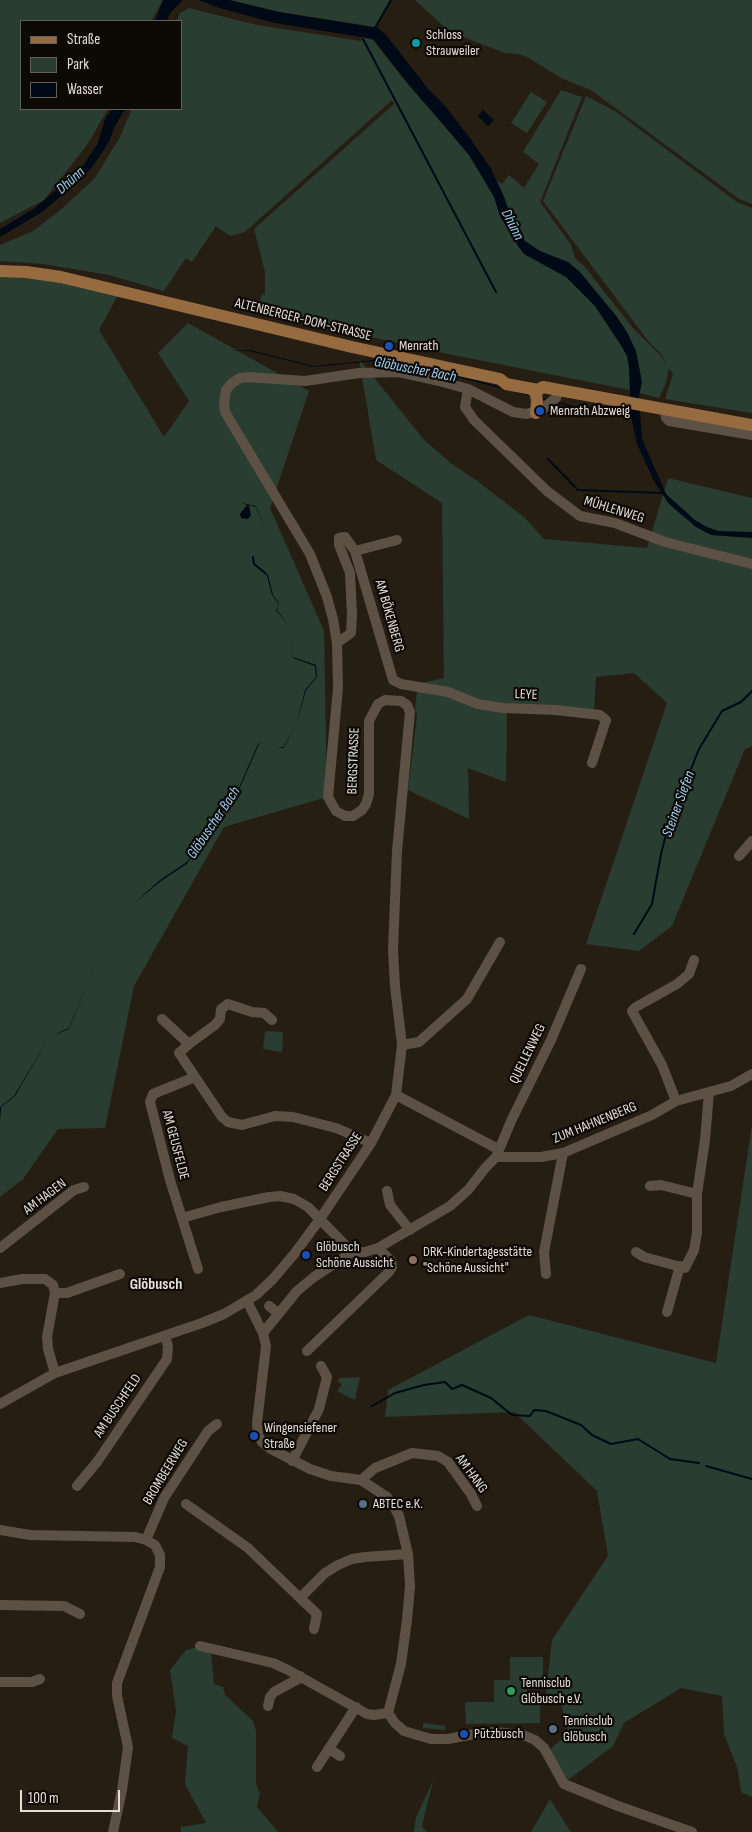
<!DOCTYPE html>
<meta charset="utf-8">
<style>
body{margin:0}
#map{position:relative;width:752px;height:1832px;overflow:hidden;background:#271e13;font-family:"Sofia Sans Condensed",sans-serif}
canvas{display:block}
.legend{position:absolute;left:20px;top:20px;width:162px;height:90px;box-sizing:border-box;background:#0d0905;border:1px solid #645f59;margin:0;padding:6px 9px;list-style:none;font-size:15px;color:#e6dfd8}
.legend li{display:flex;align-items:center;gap:10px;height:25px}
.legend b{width:25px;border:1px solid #645f59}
.scale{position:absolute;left:20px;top:1790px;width:100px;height:22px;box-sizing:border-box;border:2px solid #e6dfd8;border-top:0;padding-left:6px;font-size:15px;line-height:18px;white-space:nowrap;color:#e6dfd8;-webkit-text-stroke:4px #0d0905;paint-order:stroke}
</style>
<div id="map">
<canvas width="752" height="1832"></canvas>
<ul class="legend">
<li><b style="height:6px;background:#976b40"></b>Straße</li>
<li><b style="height:14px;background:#293d30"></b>Park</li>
<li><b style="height:14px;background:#000916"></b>Wasser</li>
</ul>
<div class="scale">100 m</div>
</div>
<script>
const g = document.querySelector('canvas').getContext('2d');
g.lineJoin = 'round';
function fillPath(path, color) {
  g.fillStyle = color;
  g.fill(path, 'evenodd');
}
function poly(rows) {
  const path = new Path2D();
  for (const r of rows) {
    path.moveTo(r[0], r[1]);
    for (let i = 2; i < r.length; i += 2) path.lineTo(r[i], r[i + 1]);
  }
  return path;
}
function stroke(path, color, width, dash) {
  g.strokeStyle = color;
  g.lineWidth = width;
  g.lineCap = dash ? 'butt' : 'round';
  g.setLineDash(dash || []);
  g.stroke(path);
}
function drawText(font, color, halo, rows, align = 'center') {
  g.font = font + ' "Sofia Sans Condensed",sans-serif';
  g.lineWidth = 4.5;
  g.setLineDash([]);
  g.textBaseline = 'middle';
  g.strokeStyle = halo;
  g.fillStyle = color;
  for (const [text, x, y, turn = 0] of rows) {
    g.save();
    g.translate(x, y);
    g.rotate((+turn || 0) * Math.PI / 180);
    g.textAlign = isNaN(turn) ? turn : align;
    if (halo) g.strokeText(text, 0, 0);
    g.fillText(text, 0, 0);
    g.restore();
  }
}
const green = poly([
 [0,0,163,0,151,21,21,21,21,109,108,109,87,145,44,200,0,223],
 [229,0,391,0,375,27,279,12],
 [415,0,752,0,752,204,739,199,591,90,563,79,527,57,518,54,505,53,450,32],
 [189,8,257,25,361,41,362,37,373,40,409,86,461,144,482,171,502,184,509,175,524,188,539,164,523,152,561,90,582,97,540,202,571,245,575,258,584,266,633,328,661,356,667,366,662,355,649,342,543,201,586,96,615,111,737,202,752,208,752,413,665,399,673,374,669,368,666,383,659,398,625,389,448,354,257,312,262,294,265,295,265,272,254,229,394,104,392,100,245,232,230,236,216,226,192,262,186,258,164,291,109,275,43,264,0,261,0,245,33,231,58,212,94,179,119,139,132,109,181,109,181,21,177,21,180,13],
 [531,92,547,102,527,133,511,123],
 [0,276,53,280,118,295,99,330,164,437,189,401,158,353,188,323,309,391,270,508,324,631,327,797,224,827,134,986,105,1128,58,1129,23,1179,0,1197],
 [359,359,425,441,453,465,476,480,525,518,544,539,647,548,668,478,752,498,752,746,745,749,672,926,639,951,586,944,667,703,634,673,596,677,594,711,507,704,506,782,468,768,469,819,408,790,417,716,415,708,418,684,444,678,442,503,376,460],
 [265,1031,283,1032,282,1052,263,1049],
 [752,1125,752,1797,741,1792,738,1770,724,1734,722,1696,681,1688,624,1723,613,1746,568,1780,549,1750,569,1733,561,1705,545,1701,552,1640,608,1556,597,1491,514,1412,385,1417,388,1390,529,1315,716,1363],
 [360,1377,355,1400,337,1391,342,1384,337,1381,340,1378],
 [194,1648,211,1651,214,1684,223,1687,225,1695,253,1721,256,1731,256,1784,260,1793,257,1807,278,1832,181,1832,181,1827,206,1823,185,1784,188,1746,172,1738,176,1711,170,1670,186,1650],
 [510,1657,543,1657,543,1680,527,1680,527,1704,540,1704,540,1723,466,1724,465,1702,494,1702,494,1680,510,1680],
 [423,1723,445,1726,445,1730,423,1728],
 [433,1781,422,1826,427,1832,414,1832,416,1817],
 [550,1799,571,1832,531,1832]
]);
const water = poly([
 [163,0,183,0,170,13,167,21,155,21],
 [199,0,229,0,279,12,378,28,386,35,429,90,445,106,467,134,491,169,503,194,513,222,525,241,540,251,568,262,580,272,617,317,627,332,636,351,642,382,639,396,642,439,666,494,695,520,707,527,718,531,752,532,752,538,711,535,696,527,669,504,655,483,637,444,631,416,578,408,457,377,374,361,313,367,249,351,229,350,186,377,196,405,192,447,222,472,242,503,256,506,266,530,260,548,266,530,256,507,249,505,251,515,248,519,241,518,240,514,247,505,242,503,222,472,192,447,196,405,186,377,229,350,250,350,313,366,374,360,459,376,578,407,631,416,629,368,627,356,622,347,595,306,566,277,524,254,518,246,500,216,494,197,469,155,406,81,373,39,275,23,216,7],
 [112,109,125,109,114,128,109,142,92,167,80,180,42,212,0,237,0,229,35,208,81,169,98,143,105,119],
 [483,110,494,120,488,126,478,116],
 [259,551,257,565,268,575,273,595,279,603,277,610,288,625,293,657,316,665,316,666,317,677,306,690,296,726,283,748,277,747,266,741,259,744,235,799,217,814,206,838,188,862,188,863,161,881,132,905,95,964,69,1029,49,1037,15,1096,1,1107,0,1123,0,1107,14,1096,49,1037,69,1028,95,964,132,905,160,880,187,862,206,837,217,814,234,799,258,744,266,741,277,747,283,747,296,726,305,690,316,677,315,666,293,658,288,625,276,610,279,604,272,595,267,576,257,565]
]);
const stream = poly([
 [375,28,391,0],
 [363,39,496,292],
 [548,459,578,490,663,493],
 [253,557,254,564,265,573],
 [634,934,652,904,661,854,668,827,699,749,722,711,741,702,752,691],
 [372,1406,395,1393,424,1385,445,1382,452,1389,462,1385,491,1398,512,1415,530,1416,534,1410,546,1411,581,1425,592,1435,611,1444,638,1439,670,1459,699,1463],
 [706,1466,752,1479]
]);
const minor = poly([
 [468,389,465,407,474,420,547,491,580,516,615,523,665,542,752,564],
 [665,410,666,418,669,421,752,435],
 [355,551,397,540],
 [337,643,351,633,352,615,350,573,339,545,339,538,345,537,355,551,393,680,401,684,448,692,478,704,503,708,556,710,600,715,606,720,592,763],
 [739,856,752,841],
 [162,1019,189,1044,179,1053,222,1117,228,1122,242,1125,275,1116,293,1117,336,1128,371,1143],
 [189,1044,215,1025,220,1019,221,1009,228,1004,252,1012,264,1013,272,1020],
 [402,1045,419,1042,467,999,500,942],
 [195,1077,153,1094,150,1102,170,1180,198,1269],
 [396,1095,498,1149],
 [676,1101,662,1065,632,1011,636,1007,677,984,689,974,694,960],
 [496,1157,512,1119,551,1040,581,969],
 [650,1186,661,1185,697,1194],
 [387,1191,390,1205,410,1230],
 [182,1218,221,1207,269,1197,280,1196,294,1199,308,1207,352,1252],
 [0,1248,74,1190,84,1187],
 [636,1252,644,1257,685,1268,694,1250,697,1233,697,1194,705,1140,709,1092],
 [546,1274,544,1252,563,1153],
 [0,1283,22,1279,45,1279,53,1285,55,1293,47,1337,48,1349,55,1373],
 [55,1293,67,1293,120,1274],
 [247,1301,263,1333,266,1346,257,1423,258,1435,262,1442,271,1449,310,1469,331,1476,361,1480,387,1497,393,1505,399,1516,408,1554,410,1586,407,1620,401,1664,388,1713,395,1723,404,1731,431,1739,448,1739,480,1733,495,1732,523,1735,535,1740,544,1748,564,1784,618,1806,692,1832],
 [269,1306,278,1313],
 [667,1312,680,1266],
 [263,1333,297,1291,314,1277,352,1252,365,1252,378,1248,450,1206,468,1190,486,1167,496,1157,541,1157,563,1153,652,1115,676,1101,731,1086,752,1074],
 [307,1351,389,1272,392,1267,391,1261,378,1248],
 [0,1404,55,1373,202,1323,224,1314,256,1295,273,1279,295,1253,320,1219,371,1143,396,1095,402,1045,395,986,393,950,397,851,410,712,407,705,401,701,385,700,378,704,369,721,369,794,366,804,362,810,353,816,345,816,336,811,328,797,338,688,337,643,333,619,327,597,310,554,225,412,224,404,226,390,232,383,240,378,248,377,305,381,359,373,399,372,435,380,468,389,513,412,526,414,540,411,556,398,559,390],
 [292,1461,319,1409,327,1377,321,1366],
 [361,1480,375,1468,412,1453,438,1456,448,1462,471,1494,477,1506],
 [77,1486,97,1462,167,1359,168,1346,165,1336],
 [186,1504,248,1548,300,1598,325,1573,338,1565,352,1559,365,1557,408,1554],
 [0,1530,30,1535,135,1537,146,1540,155,1545,160,1555,160,1567,117,1683,117,1696,128,1747,122,1790,113,1832],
 [146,1540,164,1498,208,1431,217,1424],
 [300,1598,317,1614,314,1629],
 [0,1605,64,1606,80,1614],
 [200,1646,273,1663,288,1670,367,1714,374,1715,388,1713],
 [0,1682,32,1682,40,1679],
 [268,1706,270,1697,274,1692,298,1679,300,1676],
 [329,1749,340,1756],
 [317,1767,356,1707]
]);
const major = poly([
 [0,271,26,272,61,277,352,347,500,379,506,384,538,390,543,387,559,390,752,425],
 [532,389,536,394,537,401,536,413]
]);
const markers = [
 [416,43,5,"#0f9aa8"],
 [389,346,5,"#1a4fb4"],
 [540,411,5,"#1a4fb4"],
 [306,1255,5,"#1a4fb4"],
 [413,1260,5,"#8d6e63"],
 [254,1436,5,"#1a4fb4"],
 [363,1504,5,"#5c6f8a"],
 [511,1691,5,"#2e9e5b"],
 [553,1729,5,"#5c6f8a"],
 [464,1734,5,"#1a4fb4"]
];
const poiNames = [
 ["Schloss",426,35],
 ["Strauweiler",426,51],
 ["Menrath",399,346],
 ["Menrath Abzweig",550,411],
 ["Glöbusch",316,1247],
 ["Schöne Aussicht",316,1263],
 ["DRK-Kindertagesstätte",423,1252],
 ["\"Schöne Aussicht\"",423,1268],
 ["Wingensiefener",264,1428],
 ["Straße",264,1444],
 ["ABTEC e.K.",373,1504],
 ["Tennisclub",521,1683],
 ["Glöbusch e.V.",521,1699],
 ["Tennisclub",563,1721],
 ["Glöbusch",563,1737],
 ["Pützbusch",474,1734]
];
const streetNames = [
 ["ALTENBERGER-DOM-STRASSE",303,320,14],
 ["MÜHLENWEG",614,510,17],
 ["AM BÖKENBERG",389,616,74],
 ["LEYE",526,695,2],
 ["BERGSTRASSE",354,761,-88],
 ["QUELLENWEG",528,1054,-64],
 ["ZUM HAHNENBERG",595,1123,-22],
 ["AM GEUSFELDE",175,1145,75],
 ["BERGSTRASSE",341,1162,-57],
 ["AM HAGEN",45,1197,-37],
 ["AM BUSCHFELD",118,1406,-56],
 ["BROMBEERWEG",166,1472,-59],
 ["AM HANG",471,1474,54]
];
const waterNames = [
 ["Dhünn",71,181,-42],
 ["Dhünn",512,225,63],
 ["Glöbuscher Bach",415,370,11],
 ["Steiner Siefen",679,804,-70],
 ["Glöbuscher Bach",214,823,-56]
];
const quarterNames = [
 ["Glöbusch",156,1285]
];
fillPath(green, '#293d30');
fillPath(water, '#000916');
stroke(stream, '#000916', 2);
stroke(minor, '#5c5144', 10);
stroke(major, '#976b40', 12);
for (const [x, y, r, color] of markers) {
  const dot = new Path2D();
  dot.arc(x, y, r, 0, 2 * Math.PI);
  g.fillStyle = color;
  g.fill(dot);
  stroke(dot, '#0d0905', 2);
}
drawText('14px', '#e6dfd8', '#0d0905', poiNames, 'left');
drawText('14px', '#e6dfd8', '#0d0905', streetNames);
drawText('italic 15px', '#9fd3f4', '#0d0905', waterNames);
drawText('bold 16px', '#e6dfd8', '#0d0905', quarterNames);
</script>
